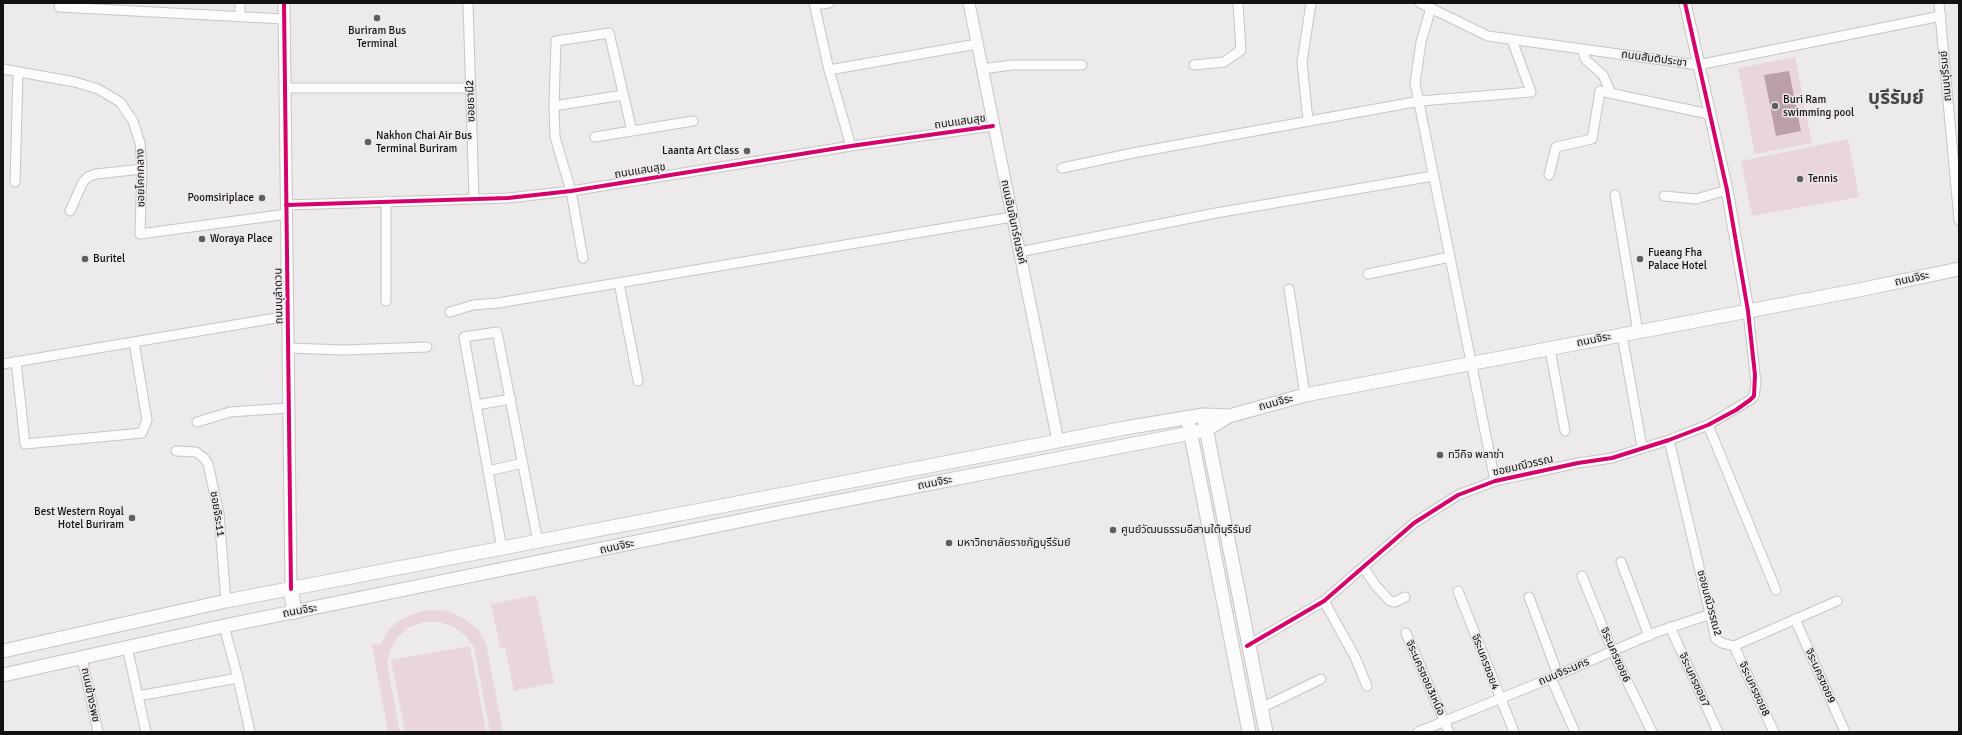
<!DOCTYPE html>
<meta charset="utf-8">
<style>
body{margin:0}
#map{position:relative;width:1962px;height:735px;overflow:hidden;background:#eceaeb;font-family:Signika,sans-serif}
canvas{display:block}
.frame{position:absolute;inset:0;border:4px solid #131112;pointer-events:none}
</style>
<div id="map">
<canvas width="1962" height="735"></canvas>
<div class="frame"></div>
</div>
<script>
const g = document.querySelector('canvas').getContext('2d');
g.lineJoin = 'round';
function fillPath(path, color) {
  g.fillStyle = color;
  g.fill(path, 'evenodd');
}
function poly(rows) {
  const path = new Path2D();
  for (const r of rows) {
    path.moveTo(r[0], r[1]);
    for (let i = 2; i < r.length; i += 2) path.lineTo(r[i], r[i + 1]);
  }
  return path;
}
function stroke(path, color, width, dash) {
  g.strokeStyle = color;
  g.lineWidth = width;
  g.lineCap = dash ? 'butt' : 'round';
  g.setLineDash(dash || []);
  g.stroke(path);
}
function drawText(font, color, halo, rows, align = 'center') {
  g.font = font + ' Signika,"Noto Sans Thai",sans-serif';
  g.lineWidth = 3;
  g.setLineDash([]);
  g.textBaseline = 'middle';
  g.strokeStyle = halo;
  g.fillStyle = color;
  for (const [text, x, y, turn = 0] of rows) {
    g.save();
    g.translate(x, y);
    g.rotate((+turn || 0) * Math.PI / 180);
    g.textAlign = isNaN(turn) ? turn : align;
    if (halo) g.strokeText(text, 0, 0);
    g.fillText(text, 0, 0);
    g.restore();
  }
}
const green = poly([
 [1795,57,1812,143,1755,154,1738,68],
 [1848,139,1859,197,1752,216,1741,161],
 [536,595,554,683,514,691,505,648,500,648,491,604],
 [428,610,448,611,465,619,478,630,486,644,503,732,490,732,474,647,465,635,452,626,439,622,424,622,408,628,397,638,390,650,387,664,400,732,388,732,372,645,381,644,388,631,397,622,411,615],
 [470,646,486,732,405,732,391,660]
]);
const water = poly([
 [1789,71,1801,131,1776,136,1764,75]
]);
const minor = poly([
 [468,3,474,199],
 [814,3,829,70,851,146],
 [1420,3,1488,36,1698,65,1941,16],
 [1939,3,1959,220],
 [815,5,829,3],
 [59,7,284,19],
 [1431,8,1421,42,1415,83,1495,481],
 [240,16,240,3],
 [1582,50,1586,60,1603,75,1611,93],
 [1194,65,1224,62,1241,50,1238,3],
 [3,69,75,82,98,89,120,102,133,121,140,143,142,169,140,234,287,214],
 [982,69,1012,65,1082,65],
 [829,70,977,44],
 [285,88,470,88],
 [554,106,623,95],
 [1308,121,1302,62,1311,3],
 [595,137,693,121],
 [1062,168,1133,153,1420,101,1531,92,1512,40],
 [1549,175,1556,147,1592,139,1600,91,1709,114],
 [15,182,18,73],
 [1615,195,1638,332],
 [1664,196,1696,199,1727,190],
 [386,201,386,301],
 [286,205,508,198,571,191,851,146,993,126],
 [70,211,83,182,88,177,96,174,142,169],
 [1019,252,1216,213,1433,176],
 [583,258,571,191,555,137,554,106,556,41,609,33,632,131],
 [1368,274,1450,257],
 [619,283,638,381],
 [1289,289,1305,395],
 [450,312,473,305,498,303,1012,217],
 [1622,335,1642,447],
 [288,348,344,350,427,347],
 [1550,349,1565,431],
 [16,361,25,444,142,433,147,420,134,342],
 [3,364,288,316],
 [476,405,511,399],
 [197,422,230,412,289,408],
 [1708,425,1776,590],
 [1669,440,1716,639,1722,643,1734,646,1837,601],
 [176,451,196,452,204,458,208,464,219,514,226,601],
 [488,471,523,463],
 [502,549,464,337,497,332,538,542],
 [1621,562,1649,636],
 [1363,567,1376,586,1390,601,1395,602,1405,597],
 [1582,576,1613,652,1652,732],
 [1458,591,1514,732],
 [1529,597,1558,675],
 [1324,601,1355,657,1367,686],
 [1795,619,1845,732],
 [224,626,238,678],
 [1670,627,1718,732],
 [1406,633,1449,732],
 [1247,646,1324,601,1414,523,1458,495,1495,481,1578,463,1612,458,1669,440,1708,425,1750,400,1754,396,1756,383,1748,311],
 [1734,646,1774,732],
 [127,647,146,732],
 [82,658,98,732],
 [1551,678,1575,732],
 [138,696,238,678,250,732],
 [1261,708,1321,679],
 [1418,732,1551,678,1654,633,1711,614]
]);
const tertiary = poly([
 [284,3,291,589],
 [969,3,1058,441],
 [1685,3,1727,190,1748,311]
]);
const secondary = poly([
 [1205,423,1266,732],
 [1189,425,1249,732],
 [3,651,226,601,779,495,1125,428,1203,415,1229,416],
 [3,675,224,626,783,512,1206,430,1229,416,1305,395,1859,290,1959,269]
]);
const primary = poly([
 [291,589,294,612]
]);
const cycleway = poly([
 [284,3,291,589],
 [286,205,508,198,571,191,851,146,993,126],
 [1247,646,1324,601,1414,523,1458,495,1495,481,1578,463,1612,458,1669,440,1708,425,1736,410,1750,400,1754,396,1755,375,1748,311,1727,190,1685,3]
]);
const markers = [
 [377,18,4,"#5f5d5e"],
 [1775,106,4,"#5f5d5e"],
 [368,142,4,"#5f5d5e"],
 [747,151,4,"#5f5d5e"],
 [1800,179,4,"#5f5d5e"],
 [262,198,4,"#5f5d5e"],
 [202,239,4,"#5f5d5e"],
 [85,259,4,"#5f5d5e"],
 [1640,259,4,"#5f5d5e"],
 [1440,455,4,"#5f5d5e"],
 [132,518,4,"#5f5d5e"],
 [1113,530,4,"#5f5d5e"],
 [949,543,4,"#5f5d5e"]
];
const poiNames = [
 ["Buriram Bus",377,31,"center"],
 ["Terminal",377,44,"center"],
 ["Buri Ram",1783,100],
 ["swimming pool",1783,113],
 ["Nakhon Chai Air Bus",376,136],
 ["Terminal Buriram",376,149],
 ["Laanta Art Class",739,151,"right"],
 ["Tennis",1808,179],
 ["Poomsiriplace",254,198,"right"],
 ["Woraya Place",210,239],
 ["Fueang Fha",1648,253],
 ["Palace Hotel",1648,266],
 ["Buritel",93,259],
 ["ทวีกิจ พลาซ่า",1448,455],
 ["Best Western Royal",124,512,"right"],
 ["Hotel Buriram",124,525,"right"],
 ["ศูนย์วัฒนธรรมอีสานใต้บุรีรัมย์",1121,530],
 ["มหาวิทยาลัยราชภัฏบุรีรัมย์",957,543]
];
const streetNames = [
 ["ถนนสันติประชา",1654,59,8],
 ["ถนนบุรีรมย์",1946,76,-95],
 ["ซอยธานี2",471,101,-92],
 ["ถนนแสนสุข",960,122,-8],
 ["ถนนแสนสุข",640,171,-9],
 ["ซอยโคกกลาง",141,178,-91],
 ["ถนนอินจันทร์ณรงค์",1013,222,78],
 ["ถนนจิระ",1912,279,-12],
 ["ถนนบุลำดวน",279,296,-91],
 ["ถนนจิระ",1594,340,-11],
 ["ถนนจิระ",1276,403,-15],
 ["ซอยมณีวรรณ",1523,466,-13],
 ["ถนนจิระ",935,483,-11],
 ["ซอยจิระ11",217,514,81],
 ["ถนนจิระ",617,547,-12],
 ["ซอยมณีวรรณ2",1709,603,75],
 ["ถนนจิระ",300,611,-10],
 ["จิระนครซอย6",1615,655,66],
 ["จิระนครซอย4",1485,662,69],
 ["ถนนจิระนคร",1564,672,-23],
 ["จิระนครซอย9",1820,676,66],
 ["จิระนครซอย3เหนือ",1425,678,66],
 ["จิระนครซอย7",1694,680,65],
 ["จิระนครซอย8",1754,689,65],
 ["ถนนข้างรพช",90,695,78]
];
const townNames = [
 ["บุรีรัมย์",1896,99]
];
fillPath(green, '#e9d6db');
fillPath(water, '#bba0a8');
stroke(minor, '#c7c5c6', 11);
stroke(tertiary, '#c7c5c6', 13);
stroke(secondary, '#c7c5c6', 15);
stroke(primary, '#c7c5c6', 16);
stroke(minor, '#fcfcfc', 9);
stroke(tertiary, '#fcfcfc', 11);
stroke(secondary, '#fcfcfc', 13);
stroke(primary, '#fcfcfc', 14);
stroke(cycleway, '#d6006c', 4);
for (const [x, y, r, color] of markers) {
  const dot = new Path2D();
  dot.arc(x, y, r, 0, 2 * Math.PI);
  g.fillStyle = color;
  g.fill(dot);
  stroke(dot, '#ede9ea', 1.5);
}
drawText('11px', '#131112', '#ede9ea', poiNames, 'left');
drawText('11px', '#131112', '#ede9ea', streetNames);
drawText('bold 19px', '#484546', '#ede9ea', townNames);
</script>
